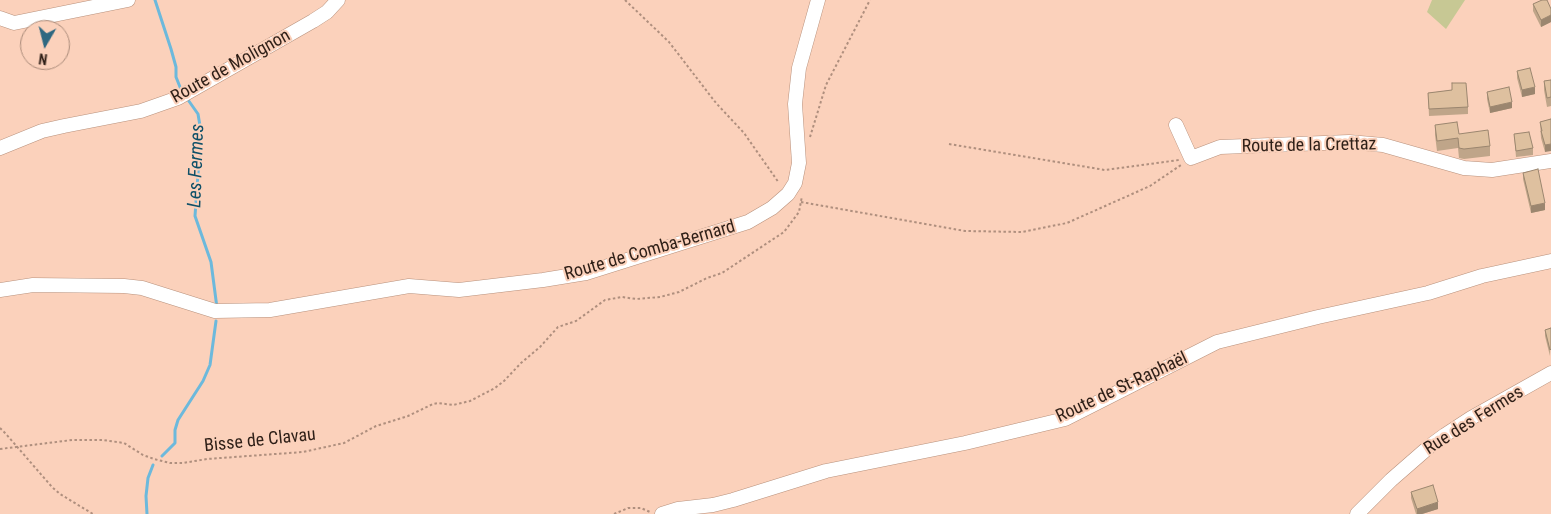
<!DOCTYPE html>
<meta charset="utf-8">
<style>
body{margin:0}
#map{position:relative;width:1551px;height:514px;overflow:hidden;background:#fbd1bb;font-family:"Roboto Condensed",sans-serif}
canvas{display:block}
.north{position:absolute;left:20px;top:20px;width:50px;height:50px;box-sizing:border-box;background:#fbd1bb;border:1px solid #a98a79;border-radius:50%;rotate:188deg;font-size:14px;font-weight:700;line-height:20px;text-align:center;color:#2e1f17}
.north::after{content:'';display:block;margin:auto;width:18px;height:22px;background:#2e6881;clip-path:polygon(50% 0,100% 100%,50% 72%,0 100%)}
</style>
<div id="map">
<canvas width="1551" height="514"></canvas>
<div class="north">N</div>
</div>
<script>
const g = document.querySelector('canvas').getContext('2d');
g.lineJoin = 'round';
function fillPath(path, color) {
  g.fillStyle = color;
  g.fill(path, 'evenodd');
}
function poly(rows) {
  const path = new Path2D();
  for (const r of rows) {
    path.moveTo(r[0], r[1]);
    for (let i = 2; i < r.length; i += 2) path.lineTo(r[i], r[i + 1]);
  }
  return path;
}
function stroke(path, color, width, dash) {
  g.strokeStyle = color;
  g.lineWidth = width;
  g.lineCap = dash ? 'butt' : 'round';
  g.setLineDash(dash || []);
  g.stroke(path);
}
function drawText(font, color, halo, rows, align = 'center') {
  g.font = font + ' "Roboto Condensed",sans-serif';
  g.lineWidth = 4;
  g.setLineDash([]);
  g.textBaseline = 'middle';
  g.strokeStyle = halo;
  g.fillStyle = color;
  for (const [text, x, y, turn = 0] of rows) {
    g.save();
    g.translate(x, y);
    g.rotate((+turn || 0) * Math.PI / 180);
    g.textAlign = isNaN(turn) ? turn : align;
    if (halo) g.strokeText(text, 0, 0);
    g.fillText(text, 0, 0);
    g.restore();
  }
}
const green = poly([
 [1432,0,1465,0,1446,29,1427,12]
]);
const stream = poly([
 [155,0,171,49,176,67,176,77,182,92],
 [186,97,198,114,201,132,195,216,211,262,217,308],
 [162,456,175,443,175,430,178,420,203,381,210,365,216,321],
 [147,514,146,496,148,478,153,465]
]);
const path = poly([
 [625,0,669,42,716,103,744,133,779,183],
 [810,137,826,85,870,0],
 [949,144,1105,170,1179,160],
 [801,202,965,231,1022,232,1067,223,1150,186,1181,165],
 [0,428,6,434,52,487,60,494,93,514],
 [0,449,72,440,103,440,124,443,143,455,154,459,170,463,183,463,207,459,303,452,344,443,376,426,408,416,433,404,438,403,453,405,470,401,495,388,504,381,521,363,540,347,558,327,576,321,605,300,622,297,636,299,660,297,679,292,707,278,722,273,784,232,799,212,802,196],
 [614,514,628,508,641,508,650,512]
]);
const minor = poly([
 [0,18,14,23,128,0],
 [1176,125,1191,158,1220,147,1349,142,1383,145,1464,168,1492,170,1551,161],
 [0,148,42,131,64,126,141,111,178,98,313,21,327,12,338,0],
 [0,290,33,285,124,286,142,288,215,311,270,310,409,286,459,290,543,280,586,273,748,222,772,208,788,194,795,183,799,163,795,104,799,68,818,0],
 [662,514,678,509,713,505,733,500,826,471,965,443,1065,419,1217,342,1318,317,1428,293,1482,276,1551,261],
 [1357,514,1391,480,1430,446,1445,435,1471,418,1551,373]
]);
const wall = poly([
 [1533,4,1551,9,1551,22,1541,27,1533,11],
 [1517,71,1535,94,1522,97,1517,78],
 [1551,80,1551,106,1547,107,1544,90,1544,81],
 [1452,83,1468,107,1468,114,1429,116,1428,93,1452,90],
 [1487,92,1512,108,1490,113,1487,99],
 [1551,119,1545,152,1541,138,1540,122],
 [1435,125,1490,146,1490,156,1464,159,1459,158,1458,148,1437,151,1435,135],
 [1514,134,1533,148,1533,155,1516,157],
 [1523,173,1545,210,1531,213,1523,179],
 [1551,328,1550,356,1545,336,1545,330],
 [1411,492,1438,509,1422,514,1416,514,1411,498]
]);
const shadedWall = poly([
 [1551,15,1551,22,1541,27,1541,20],
 [1535,87,1535,94,1522,97,1522,90],
 [1512,102,1512,108,1490,113,1490,107],
 [1551,144,1551,151,1545,152,1545,145],
 [1545,203,1545,210,1531,213,1531,206],
 [1438,502,1438,509,1422,514,1417,514,1417,509]
]);
const building = poly([
 [1542,0,1547,0,1551,9,1551,15,1541,20,1533,4,1542,0],
 [1530,68,1535,87,1522,90,1517,71,1530,68],
 [1551,80,1551,97,1547,98,1544,81,1551,80],
 [1452,83,1466,83,1468,107,1429,109,1428,93,1452,90,1452,83],
 [1509,87,1512,102,1490,107,1487,92,1509,87],
 [1551,119,1551,144,1545,145,1541,131,1542,131,1540,122,1551,119],
 [1457,122,1459,134,1488,130,1490,146,1464,149,1459,148,1458,138,1437,141,1435,125,1457,122],
 [1529,132,1533,148,1516,151,1514,134,1529,132],
 [1538,169,1545,203,1531,206,1523,173,1538,169],
 [1551,328,1551,349,1550,350,1545,330,1551,328],
 [1433,485,1438,502,1417,509,1411,492,1433,485]
]);
const streetNames = [
 ["Route de Molignon",231,67,-29],
 ["Route de la Crettaz",1309,146,-1],
 ["Route de Comba-Bernard",650,251,-16],
 ["Route de St-Raphaël",1122,388,-25],
 ["Rue des Fermes",1474,421,-32],
 ["Bisse de Clavau",260,441,-6]
];
const waterNames = [
 ["Les Fermes",197,166,-88]
];
fillPath(green, '#c7c894');
stroke(stream, '#6cb9dc', 3);
stroke(minor, '#b8917c', 15);
stroke(path, '#af8f7e', 2, [2.5, 2.5]);
stroke(minor, '#fff', 14);
fillPath(wall, '#bfa589');
fillPath(shadedWall, '#9b866f');
fillPath(building, '#dec09f');
stroke(building, '#9b866f', 1);
drawText('18px', '#2e1f17', '#fbd1bb', streetNames);
drawText('italic 19px', '#0f5068', '#fbd1bb', waterNames);
</script>
